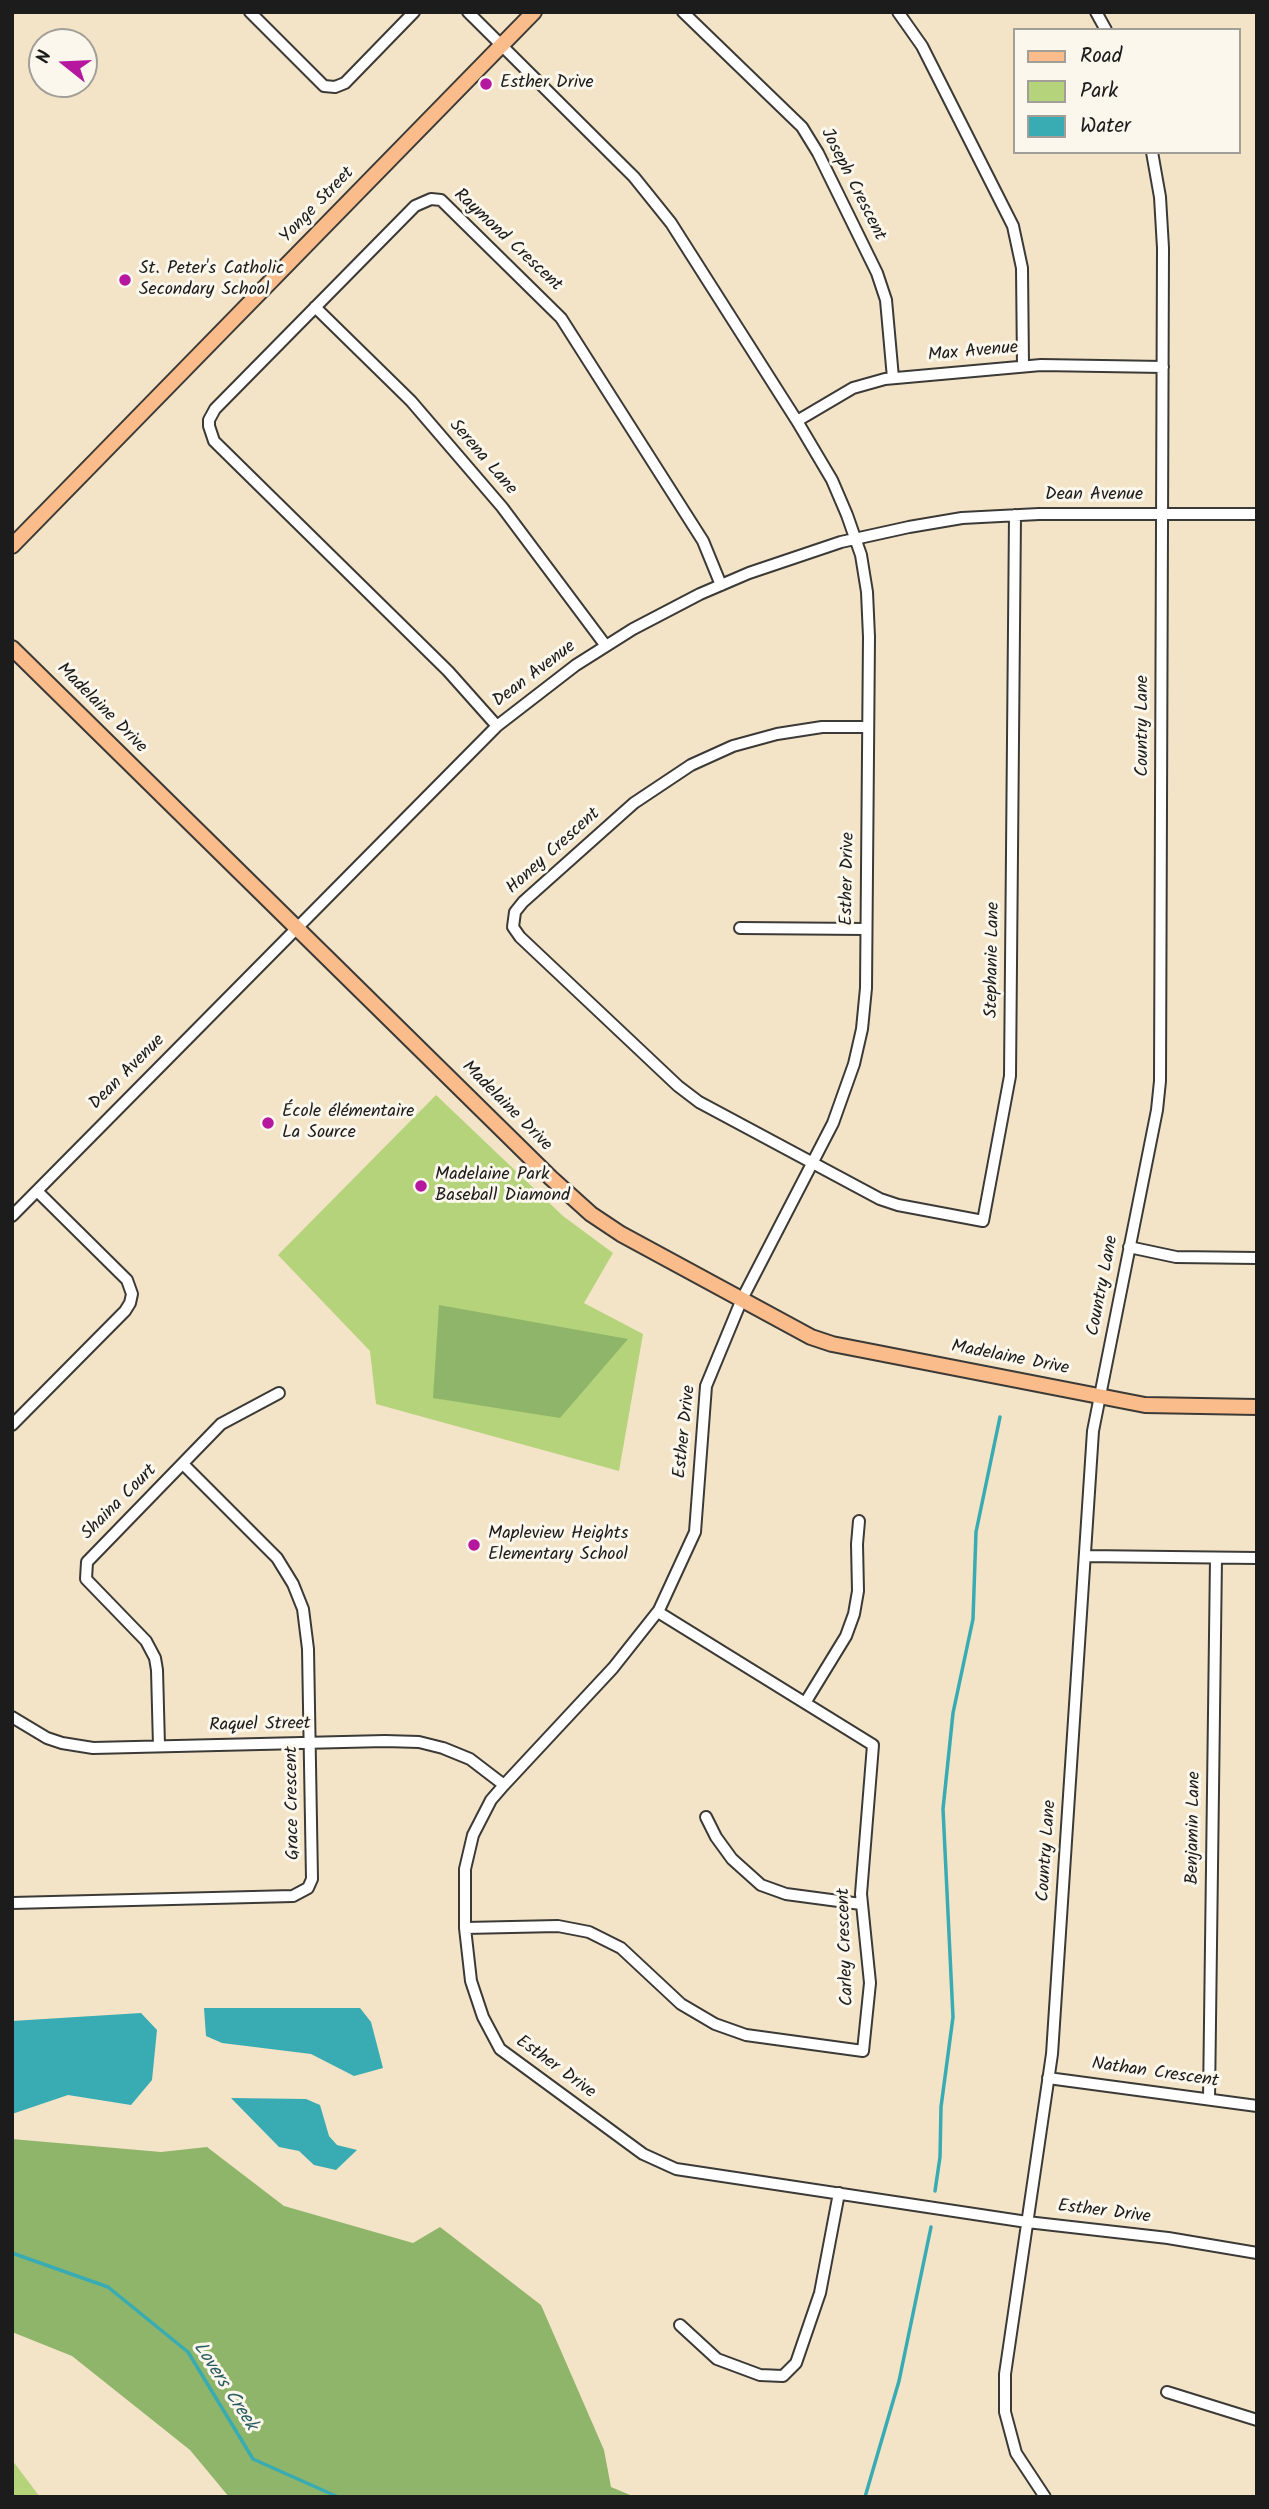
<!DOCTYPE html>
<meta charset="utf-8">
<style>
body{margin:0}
#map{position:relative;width:1269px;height:2509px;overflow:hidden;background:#f3e4c8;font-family:Kalam,sans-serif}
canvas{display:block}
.frame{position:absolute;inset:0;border:14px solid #1c1c1c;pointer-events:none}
.legend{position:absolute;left:1013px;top:28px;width:228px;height:126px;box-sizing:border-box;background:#fbf7ec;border:2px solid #a29f99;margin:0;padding:9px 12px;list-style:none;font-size:21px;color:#1c1c1c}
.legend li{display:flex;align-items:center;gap:14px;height:35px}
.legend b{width:35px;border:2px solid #a29f99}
.north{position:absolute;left:28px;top:28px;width:70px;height:70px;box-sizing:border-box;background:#fbf7ec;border:2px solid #a29f99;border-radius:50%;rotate:288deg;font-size:19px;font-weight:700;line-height:28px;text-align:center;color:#1c1c1c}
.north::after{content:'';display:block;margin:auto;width:24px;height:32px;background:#b5179e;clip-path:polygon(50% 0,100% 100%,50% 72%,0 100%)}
</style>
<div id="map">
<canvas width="1269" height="2509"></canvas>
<div class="frame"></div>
<ul class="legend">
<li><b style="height:9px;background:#f9bc8a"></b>Road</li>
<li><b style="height:19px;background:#b4d37a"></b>Park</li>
<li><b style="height:19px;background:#39abb2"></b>Water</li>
</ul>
<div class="north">N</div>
</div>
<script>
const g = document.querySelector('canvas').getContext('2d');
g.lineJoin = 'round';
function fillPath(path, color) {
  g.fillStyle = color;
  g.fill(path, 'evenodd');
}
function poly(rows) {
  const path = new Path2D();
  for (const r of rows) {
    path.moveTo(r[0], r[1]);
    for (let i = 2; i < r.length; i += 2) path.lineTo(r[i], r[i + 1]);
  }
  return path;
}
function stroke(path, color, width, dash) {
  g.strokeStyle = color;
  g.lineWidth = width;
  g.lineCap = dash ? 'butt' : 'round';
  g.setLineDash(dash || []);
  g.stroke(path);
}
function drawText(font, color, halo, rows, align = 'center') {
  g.font = font + ' Kalam,sans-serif';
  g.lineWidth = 6;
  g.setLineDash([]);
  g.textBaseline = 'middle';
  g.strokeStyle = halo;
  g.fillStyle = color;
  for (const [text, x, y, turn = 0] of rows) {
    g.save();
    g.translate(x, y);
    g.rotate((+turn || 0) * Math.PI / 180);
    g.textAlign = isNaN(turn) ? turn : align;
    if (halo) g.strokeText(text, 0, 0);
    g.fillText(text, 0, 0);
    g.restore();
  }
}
const green = poly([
 [436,1095,563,1216,613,1253,584,1303,643,1334,619,1471,376,1404,370,1351,278,1255],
 [12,2460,40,2497,12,2497]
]);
const forest = poly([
 [439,1305,628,1339,560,1418,433,1398],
 [12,2139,161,2152,207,2147,284,2206,413,2243,440,2227,541,2305,604,2450,611,2487,635,2497,229,2497,190,2450,72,2356,12,2332]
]);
const water = poly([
 [204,2008,360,2008,371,2022,383,2068,354,2076,311,2054,222,2043,206,2036],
 [141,2013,157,2030,152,2080,131,2105,68,2095,12,2114,12,2021],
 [231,2098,306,2099,320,2105,329,2136,337,2145,357,2150,336,2170,314,2165,299,2151,279,2147]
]);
const stream = poly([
 [935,2191,940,2157,941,2107,953,2017,943,1809,953,1713,973,1619,976,1532,1000,1417],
 [12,2253,108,2287,188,2352,253,2459,338,2497],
 [865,2497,899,2381,931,2227]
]);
const minor = poly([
 [250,12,324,86,335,87,345,83,414,12],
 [468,12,634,177,671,223,797,421,832,480,847,515,861,555,867,592,869,637,866,988,862,1029,854,1064,833,1123,742,1299,706,1386,695,1532,659,1610,613,1668,504,1785,491,1800,473,1835,465,1869,465,1928,471,1981,483,2017,500,2049,643,2154,676,2169,1027,2222,1168,2238,1257,2253],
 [683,12,802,127,818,153,877,273,886,300,893,378],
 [898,12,922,46,1013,226,1022,268,1023,366],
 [1096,12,1106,30],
 [315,307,411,401,502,507,606,646],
 [797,421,853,388,885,379,1041,365,1163,367],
 [497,726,448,671,214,441,209,426,209,420,215,409,415,206,431,199,441,200,561,318,703,541,721,585],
 [868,727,822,727,777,734,733,746,691,765,634,803,523,902,515,912,513,927,520,937,678,1086,699,1102,880,1199,898,1205,983,1221,1010,1076,1015,515],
 [740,928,866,929],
 [12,1216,497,726,576,665,633,629,700,594,749,573,841,542,909,527,962,518,1039,514,1257,514],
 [1129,1247,1176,1257,1257,1258],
 [12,1425,125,1311,130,1303,132,1294,127,1280,37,1191],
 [1085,1556,1257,1558],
 [805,1703,846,1636,854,1614,858,1591,857,1544,859,1521],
 [12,1717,47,1738,62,1743,93,1748,385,1741,419,1742,443,1748,470,1759,504,1785],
 [159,1746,157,1670,155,1658,146,1641,86,1579,87,1562,221,1424,279,1393],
 [706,1817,716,1837,732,1859,761,1885,786,1894,861,1904],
 [12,1903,293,1896,308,1888,312,1879,308,1649,303,1609,293,1584,277,1558,183,1464],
 [465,1928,558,1926,589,1932,621,1948,681,2004,715,2024,746,2035,863,2051,870,1983,861,1894,873,1745,658,1612],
 [1048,2078,1257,2106],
 [1209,2099,1216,1558],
 [680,2325,717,2359,760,2375,783,2376,796,2363,820,2293,839,2193],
 [1167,2392,1257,2420],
 [1045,2497,1016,2453,1005,2412,1005,2374,1052,2054,1093,1431,1157,1110,1160,1081,1163,248,1160,197,1152,152]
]);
const major = poly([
 [12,546,534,12],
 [12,648,551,1178,591,1214,621,1234,811,1337,832,1344,1145,1405,1257,1407]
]);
const markers = [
 [486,84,7,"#b5179e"],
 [125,280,7,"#b5179e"],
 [268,1123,7,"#b5179e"],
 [421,1186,7,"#b5179e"],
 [474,1545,7,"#b5179e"]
];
const poiNames = [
 ["Esther Drive",500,84],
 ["St. Peter's Catholic",139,270],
 ["Secondary School",139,291],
 ["École élémentaire",282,1113],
 ["La Source",282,1134],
 ["Madelaine Park",435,1176],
 ["Baseball Diamond",435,1197],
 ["Mapleview Heights",488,1535],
 ["Elementary School",488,1556]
];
const streetNames = [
 ["Joseph Crescent",852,185,63],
 ["Yonge Street",318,206,-46],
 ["Raymond Crescent",507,241,43],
 ["Max Avenue",973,353,-5],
 ["Serena Lane",482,458,49],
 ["Dean Avenue",1094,496],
 ["Dean Avenue",535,675,-37],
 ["Madelaine Drive",101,709,45],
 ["Country Lane",1144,726,-90],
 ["Honey Crescent",554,852,-42],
 ["Esther Drive",849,879,-89],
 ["Stephanie Lane",994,960,-89],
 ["Dean Avenue",128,1073,-45],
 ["Madelaine Drive",506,1107,45],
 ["Country Lane",1104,1286,-79],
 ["Madelaine Drive",1010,1359,11],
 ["Esther Drive",686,1432,-84],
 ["Shaina Court",120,1503,-45],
 ["Raquel Street",260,1726,-1],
 ["Grace Crescent",294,1803,-91],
 ["Benjamin Lane",1195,1828,-89],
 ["Country Lane",1048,1851,-86],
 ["Carley Crescent",847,1947,-92],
 ["Esther Drive",555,2068,36],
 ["Nathan Crescent",1155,2074,8],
 ["Esther Drive",1104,2213,7]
];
const waterNames = [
 ["Lovers Creek",224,2387,57]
];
fillPath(green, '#b4d37a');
fillPath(forest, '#8fb56a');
fillPath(water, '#39abb2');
stroke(stream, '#39abb2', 3.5);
stroke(minor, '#3c3a36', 14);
stroke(major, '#3c3a36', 18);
stroke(minor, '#fff', 10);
stroke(major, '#f9bc8a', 14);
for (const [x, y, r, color] of markers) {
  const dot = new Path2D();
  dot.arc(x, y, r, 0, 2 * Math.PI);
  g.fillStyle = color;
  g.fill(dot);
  stroke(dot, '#fbf7ec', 2.5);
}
drawText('18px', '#1c1c1c', '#fbf7ec', poiNames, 'left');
drawText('18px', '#1c1c1c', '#fbf7ec', streetNames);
drawText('italic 19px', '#295c60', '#fbf7ec', waterNames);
</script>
